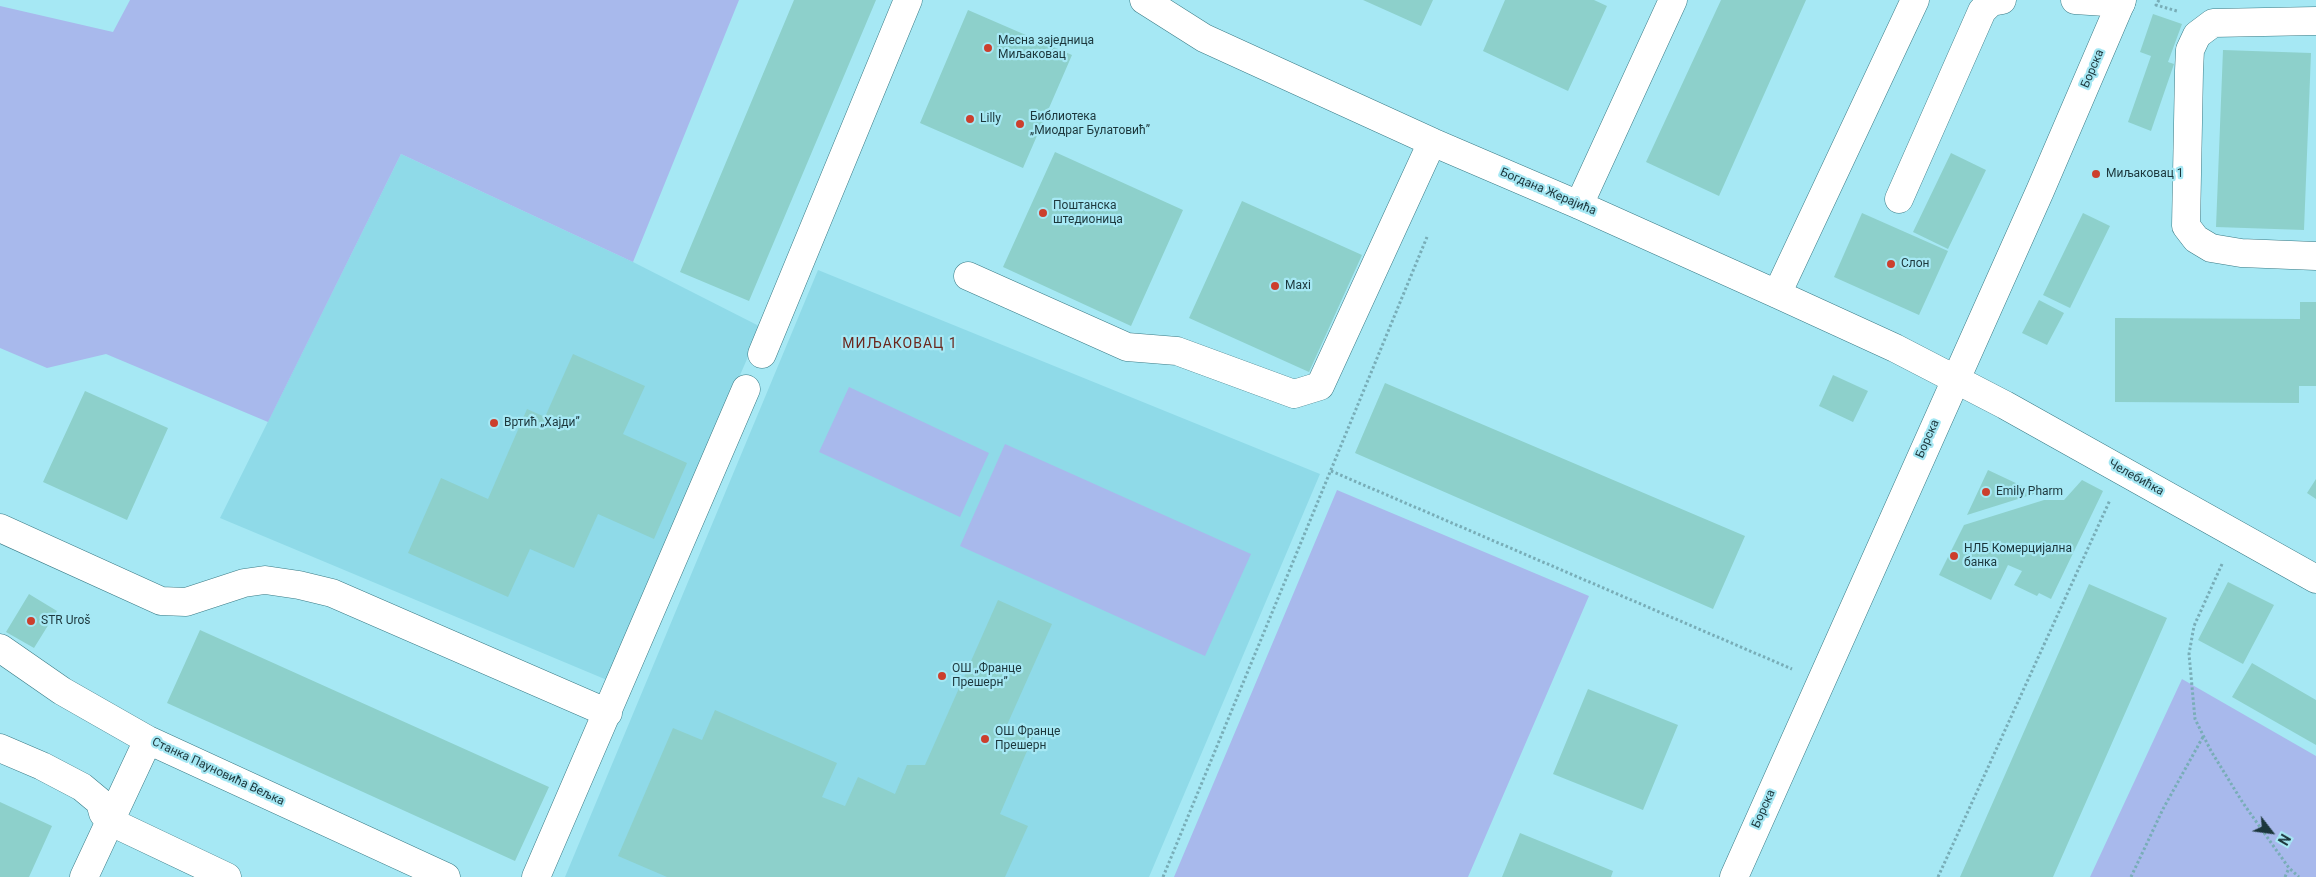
<!DOCTYPE html>
<meta charset="utf-8">
<style>
body{margin:0}
#map{position:relative;width:2316px;height:877px;overflow:hidden;background:#a6e8f4;font-family:Roboto,sans-serif}
canvas{display:block}
.north{position:absolute;left:2246px;top:807px;width:50px;height:50px;-webkit-text-stroke:4px #a6e8f4;paint-order:stroke;rotate:120deg;font-size:14px;font-weight:700;line-height:20px;text-align:center;color:#1c373c}
.north::after{content:'';display:block;margin:auto;width:18px;height:22px;background:#1c373c;clip-path:polygon(50% 0,100% 100%,50% 72%,0 100%)}
</style>
<div id="map">
<canvas width="2316" height="877"></canvas>
<div class="north">N</div>
</div>
<script>
const g = document.querySelector('canvas').getContext('2d');
g.lineJoin = 'round';
function fillPath(path, color) {
  g.fillStyle = color;
  g.fill(path, 'evenodd');
}
function poly(rows) {
  const path = new Path2D();
  for (const r of rows) {
    path.moveTo(r[0], r[1]);
    for (let i = 2; i < r.length; i += 2) path.lineTo(r[i], r[i + 1]);
  }
  return path;
}
function stroke(path, color, width, dash) {
  g.strokeStyle = color;
  g.lineWidth = width;
  g.lineCap = dash ? 'butt' : 'round';
  g.setLineDash(dash || []);
  g.stroke(path);
}
function drawText(font, color, halo, rows, align = 'center') {
  g.font = font + ' Roboto,sans-serif';
  g.lineWidth = 4.5;
  g.setLineDash([]);
  g.textBaseline = 'middle';
  g.strokeStyle = halo;
  g.fillStyle = color;
  for (const [text, x, y, turn = 0] of rows) {
    g.save();
    g.translate(x, y);
    g.rotate((+turn || 0) * Math.PI / 180);
    g.textAlign = isNaN(turn) ? turn : align;
    if (halo) g.strokeText(text, 0, 0);
    g.fillText(text, 0, 0);
    g.restore();
  }
}
const built = poly([
 [401,154,633,262,761,327,607,680,220,518],
 [818,270,1320,474,1149,877,565,877]
]);
const green = poly([
 [130,0,739,0,633,262,401,154,268,422,106,354,47,368,0,348,0,6,113,32],
 [849,387,989,453,960,517,819,452],
 [1005,444,1251,554,1205,656,960,546],
 [1337,490,1589,596,1468,877,1174,877],
 [2182,679,2316,756,2316,877,2090,877]
]);
const building = poly([
 [794,0,876,0,749,301,680,272],
 [1363,0,1433,0,1421,26],
 [1505,0,1594,0,1607,6,1568,91,1483,51],
 [1721,0,1806,0,1719,196,1646,162],
 [968,10,1072,55,1023,168,920,123],
 [2153,14,2182,24,2168,62,2174,64,2151,131,2128,122,2151,56,2140,52],
 [2223,50,2311,53,2304,230,2216,227],
 [1055,152,1183,210,1131,326,1003,267],
 [1951,153,1986,170,1948,249,1913,232],
 [1242,201,1362,255,1309,372,1189,318],
 [1862,213,1948,251,1919,315,1834,277],
 [2083,213,2110,226,2070,308,2043,295],
 [2039,300,2064,313,2047,345,2022,333],
 [2300,302,2316,302,2316,386,2299,386,2299,403,2115,402,2115,318,2300,319],
 [573,354,645,386,623,434,687,463,654,539,598,514,574,568,530,549,508,597,408,553,441,478,488,499,527,409,545,417],
 [1833,375,1868,391,1853,422,1819,406],
 [1385,383,1745,536,1713,609,1355,453],
 [85,391,168,428,127,520,43,482],
 [1988,470,2037,493,1967,515],
 [2316,479,2316,499,2307,493],
 [2082,480,2103,491,2051,599,2039,593,2037,596,2014,585,2022,571,2008,565,1991,600,1939,575,1964,525,2044,500,2064,500],
 [2228,582,2274,605,2243,664,2198,640],
 [2089,584,2167,618,2053,877,1960,877],
 [29,594,57,611,34,648,6,632],
 [998,600,1052,624,1007,725,1033,737,1000,814,1028,826,1005,877,667,877,618,856,673,728,702,740,715,710,837,763,822,797,845,806,858,777,895,794,907,765,925,765],
 [200,630,549,787,515,861,167,703],
 [2252,663,2316,700,2316,745,2232,697],
 [1588,689,1678,725,1643,810,1553,774],
 [0,802,52,826,29,877,0,877],
 [1520,833,1613,871,1611,877,1502,877]
]);
const path = poly([
 [2159,0,2156,5,2177,11],
 [1331,471,1792,669],
 [2222,564,2194,626,2189,654,2195,719,2211,751,2243,803,2289,868,2299,877],
 [1163,877,1427,237],
 [1938,877,2110,500],
 [2131,877,2163,809,2204,735],
 [2285,877,2289,868]
]);
const minor = poly([
 [1144,0,1204,38,1432,142,1579,205,1777,294,1895,348,2005,405,2316,579],
 [2075,0,2121,3],
 [2316,21,2213,23,2197,35,2190,50,2189,71,2186,226,2196,239,2211,248,2241,253,2316,256],
 [1899,199,1982,11,1991,2,2002,0],
 [1579,205,1673,0],
 [968,276,1127,347,1177,351,1294,394,1320,386,1432,142],
 [1777,294,1915,0],
 [762,354,908,0],
 [0,528,161,601,186,602,244,583,265,580,299,585,332,593,608,713],
 [0,648,62,691,148,740,446,877],
 [0,748,42,766,82,787,100,802,103,813,109,821,227,877],
 [84,877,148,740],
 [536,877,746,389]
]);
const major = poly([
 [1734,877,2040,191,2122,0]
]);
const markers = [
 [988,48,5,"#cc3f2d"],
 [970,119,5,"#cc3f2d"],
 [1020,124,5,"#cc3f2d"],
 [2096,174,5,"#cc3f2d"],
 [1043,213,5,"#cc3f2d"],
 [1891,264,5,"#cc3f2d"],
 [1275,286,5,"#cc3f2d"],
 [494,423,5,"#cc3f2d"],
 [1986,492,5,"#cc3f2d"],
 [1954,556,5,"#cc3f2d"],
 [31,621,5,"#cc3f2d"],
 [942,676,5,"#cc3f2d"],
 [985,739,5,"#cc3f2d"]
];
const poiNames = [
 ["Месна заједница",998,41],
 ["Миљаковац",998,55],
 ["Библиотека",1030,117],
 ["„Миодраг Булатовић”",1030,131],
 ["Lilly",980,119],
 ["Миљаковац 1",2106,174],
 ["Поштанска",1053,206],
 ["штедионица",1053,220],
 ["Слон",1901,264],
 ["Maxi",1285,286],
 ["Вртић „Хајди”",504,423],
 ["Emily Pharm",1996,492],
 ["НЛБ Комерцијална",1964,549],
 ["банка",1964,563],
 ["STR Uroš",41,621],
 ["ОШ „Франце",952,669],
 ["Прешерн”",952,683],
 ["ОШ Франце",995,732],
 ["Прешерн",995,746]
];
const streetNames = [
 ["Борска",2093,69,-67],
 ["Богдана Жерајића",1548,192,23],
 ["Борска",1928,439,-66],
 ["Челебићка",2136,478,29],
 ["Станка Пауновића Вељка",218,772,25],
 ["Борска",1764,809,-66]
];
const neighbourhoodNames = [
 ["МИЉАКОВАЦ 1",900,344]
];
fillPath(built, '#8fdae8');
fillPath(green, '#a8b9ec');
fillPath(building, '#8dd0cb');
stroke(minor, '#397a85', 29);
stroke(major, '#397a85', 29);
stroke(path, '#78adb7', 3, [2.5, 2.5]);
stroke(minor, '#fff', 28);
stroke(major, '#fff', 28);
for (const [x, y, r, color] of markers) {
  const dot = new Path2D();
  dot.arc(x, y, r, 0, 2 * Math.PI);
  g.fillStyle = color;
  g.fill(dot);
  stroke(dot, '#a6e8f4', 2);
}
drawText('12px', '#1c373c', '#a6e8f4', poiNames, 'left');
drawText('12px', '#1c373c', '#a6e8f4', streetNames);
g.letterSpacing = '1px';
drawText('14px', '#6b271d', '#a6e8f4', neighbourhoodNames);
g.letterSpacing = '0px';
</script>
